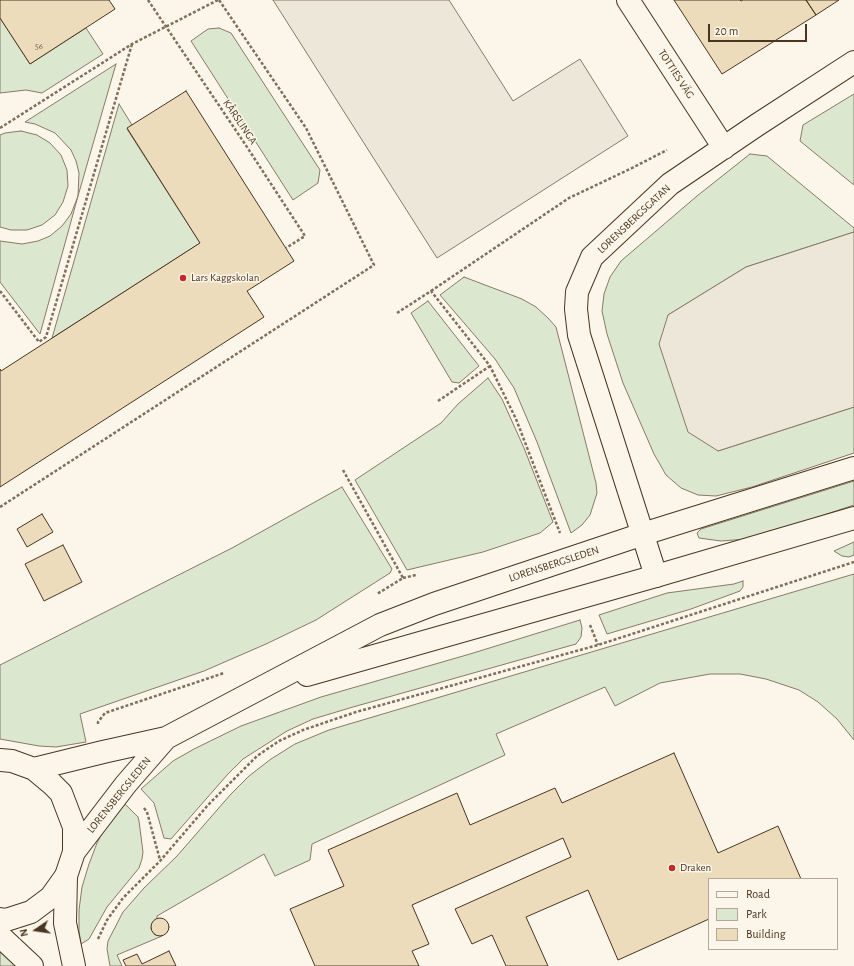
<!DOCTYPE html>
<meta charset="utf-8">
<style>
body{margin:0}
#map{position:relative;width:854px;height:966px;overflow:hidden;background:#fbf6e9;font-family:"Alegreya Sans",sans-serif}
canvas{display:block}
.legend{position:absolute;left:708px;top:878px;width:130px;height:72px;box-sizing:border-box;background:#fbf6e9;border:1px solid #b4a999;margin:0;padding:5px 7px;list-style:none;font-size:12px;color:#4a3520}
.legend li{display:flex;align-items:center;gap:8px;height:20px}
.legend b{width:20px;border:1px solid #b4a999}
.north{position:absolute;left:16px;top:910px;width:40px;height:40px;-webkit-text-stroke:3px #fbf6e9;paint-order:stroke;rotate:257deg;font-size:11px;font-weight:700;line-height:16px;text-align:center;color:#4a3520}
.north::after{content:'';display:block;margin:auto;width:14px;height:18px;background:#4a3520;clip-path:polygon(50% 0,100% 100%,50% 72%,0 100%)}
.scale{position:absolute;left:708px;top:24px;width:99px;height:18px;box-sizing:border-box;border:2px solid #4a3520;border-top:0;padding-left:5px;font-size:12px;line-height:14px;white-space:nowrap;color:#4a3520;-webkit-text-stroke:3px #fbf6e9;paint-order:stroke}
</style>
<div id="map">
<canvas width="854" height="966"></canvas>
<ul class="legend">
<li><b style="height:5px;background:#fbf6e9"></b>Road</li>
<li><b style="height:11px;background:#dce7d0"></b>Park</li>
<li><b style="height:11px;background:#ecdcbc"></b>Building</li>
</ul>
<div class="north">N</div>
<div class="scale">20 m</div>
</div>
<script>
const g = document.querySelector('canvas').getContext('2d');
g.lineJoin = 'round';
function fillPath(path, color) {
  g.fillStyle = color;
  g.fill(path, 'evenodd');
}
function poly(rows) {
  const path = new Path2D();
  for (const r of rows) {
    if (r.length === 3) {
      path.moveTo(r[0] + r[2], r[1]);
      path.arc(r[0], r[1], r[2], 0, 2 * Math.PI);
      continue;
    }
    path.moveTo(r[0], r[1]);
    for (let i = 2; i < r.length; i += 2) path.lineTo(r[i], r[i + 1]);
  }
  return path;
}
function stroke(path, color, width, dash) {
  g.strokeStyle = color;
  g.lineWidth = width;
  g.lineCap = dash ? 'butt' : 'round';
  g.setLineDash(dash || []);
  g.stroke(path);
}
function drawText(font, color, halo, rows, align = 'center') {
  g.font = font + ' "Alegreya Sans",sans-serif';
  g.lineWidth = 3;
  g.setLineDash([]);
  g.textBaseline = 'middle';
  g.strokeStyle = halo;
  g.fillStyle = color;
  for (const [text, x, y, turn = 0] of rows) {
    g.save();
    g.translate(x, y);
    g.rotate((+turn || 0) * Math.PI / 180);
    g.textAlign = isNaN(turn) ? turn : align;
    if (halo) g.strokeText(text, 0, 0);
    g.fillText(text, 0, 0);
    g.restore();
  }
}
const green = poly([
 [0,18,30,64,86,28,103,54,42,93,26,90,0,93,0,18],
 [219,28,231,33,320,170,318,183,293,200,191,41,208,29,219,28],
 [116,64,78,196,40,334,0,282,0,241,22,244,38,241,50,236,62,226,71,214,78,196,79,173,76,161,71,150,55,133,35,124,25,122,116,64],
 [854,94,854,185,800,141,803,125,854,94],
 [119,104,132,125,127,129,200,243,52,338,119,104],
 [21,131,37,135,50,143,61,155,67,170,68,186,63,202,55,215,42,225,27,230,11,230,0,227,0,135,5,133,21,131],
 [750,154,767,156,854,228,854,232,746,267,668,315,718,451,854,407,854,453,752,487,716,496,698,495,681,488,666,475,654,454,623,383,607,334,602,311,604,294,610,277,621,261,697,196,750,154],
 [464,277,522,299,536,307,548,318,556,327,596,483,597,493,590,515,582,525,571,533,537,442,514,388,495,359,440,295,464,277],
 [428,301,479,366,459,383,452,382,411,313,428,301],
 [488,378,502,399,524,448,553,522,540,533,483,552,407,570,355,480,441,423,458,404,488,378],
 [854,481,854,505,776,531,747,539,721,541,699,538,697,533,701,529,854,481],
 [342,487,392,569,390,573,316,620,266,644,204,671,80,714,86,742,56,747,39,746,0,739,0,665,232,548,342,487],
 [854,542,854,555,849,557,842,556,834,551,854,542],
 [854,574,854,740,837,719,818,702,799,690,766,679,740,674,710,674,660,683,615,706,605,687,496,734,505,755,312,844,310,860,275,876,264,854,157,916,157,919,152,923,151,929,155,935,162,936,117,955,122,966,110,966,107,949,108,941,123,912,144,888,177,856,231,794,249,776,271,759,295,744,329,730,854,574],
 [743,581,743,587,740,591,691,609,607,634,599,615,667,593,734,584,743,581],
 [580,620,582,628,581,637,576,644,353,707,313,719,287,731,243,759,228,774,171,839,164,838,154,803,141,789,173,761,194,749,241,726,321,697,470,654,580,620],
 [124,803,138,817,139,821,143,852,142,859,139,868,107,907,89,939,81,944,79,931,79,910,82,887,89,864,97,843,106,825,124,803],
 [0,950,17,966,0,966,0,950]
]);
const parking = poly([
 [273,0,449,0,513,101,580,59,628,136,437,258,273,0],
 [854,232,854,407,718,451,688,432,659,344,668,315,746,267,854,232]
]);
const building = poly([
 [0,0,109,0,115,9,30,64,0,18,0,0],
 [674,0,740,0,741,1,743,0,806,0,816,15,722,74,674,0],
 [806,0,839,0,816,15,806,0],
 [186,91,294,261,247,291,264,317,0,487,0,369,1,371,200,243,127,128,186,91],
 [42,514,53,532,27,547,17,529,42,514],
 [63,545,82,582,44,601,25,564,63,545],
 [674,753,718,853,778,826,801,879,709,879,709,919,618,960,588,890,526,917,548,966,506,966,492,935,472,944,455,909,571,857,563,838,412,905,429,944,412,951,419,966,315,966,290,909,344,886,328,850,457,793,470,825,555,788,562,803,674,753],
 [160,927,9],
 [169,951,176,966,126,966,123,960,137,954,142,964,169,951]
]);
const path = poly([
 [148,0,245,144,305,236,286,248],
 [0,128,132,44,218,0],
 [0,291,39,342,46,337,132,44],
 [431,291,569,198,630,169,667,150],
 [397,313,431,291,490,366,516,419,560,533],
 [438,401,490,366],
 [343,470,403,578,377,594],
 [0,507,374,265,306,128,219,0],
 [403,578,416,575],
 [590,625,598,645],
 [98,724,98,722,105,713,224,673],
 [144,808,147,812,160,860],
 [98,939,107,920,123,898,160,861,208,805,257,756,279,741,303,730,356,712,598,645,854,562]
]);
const street = poly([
 [628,0,724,148],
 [656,576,579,335,576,309,577,292,592,257,670,184,757,125,854,62],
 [66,876,65,923,74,966],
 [0,936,32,966]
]);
const secondary = poly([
 [307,675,656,576,854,518],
 [0,760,12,761,34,769,52,784,61,793,74,827,74,852,66,876,51,897,31,912,6,920,0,919],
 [34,769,103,752,166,738,380,625,434,604,643,534,854,468],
 [74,852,126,784,166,738]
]);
const markers = [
 [183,278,4,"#c62828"],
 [672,868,4,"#c62828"]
];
const numberNames = [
 ["56",39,46]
];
const streetNames = [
 ["TOTTIES VÄG",676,74,57],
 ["KÅRSLINGA",240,122,56],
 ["LORENSBERGSGATAN",634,219,-43],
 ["LORENSBERGSLEDEN",554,564,-18],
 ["LORENSBERGSLEDEN",119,795,-51]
];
const poiNames = [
 ["Lars Kaggskolan",191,278],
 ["Draken",680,868]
];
fillPath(green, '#dce7d0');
stroke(green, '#887966', 1);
fillPath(parking, '#ede7d9');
stroke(parking, '#887966', 1);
fillPath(building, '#ecdcbc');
stroke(building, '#4a3520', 1);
stroke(street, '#4a3520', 24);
stroke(secondary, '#4a3520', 24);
stroke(path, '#7f6f5c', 2.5, [3, 2]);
stroke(street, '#fbf6e9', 22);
stroke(secondary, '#fbf6e9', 22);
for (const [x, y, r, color] of markers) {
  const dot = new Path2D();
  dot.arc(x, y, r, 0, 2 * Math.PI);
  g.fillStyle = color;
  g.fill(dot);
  stroke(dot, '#fbf6e9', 1.5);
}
drawText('9px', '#725f47', null, numberNames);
drawText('11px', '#4a3520', '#fbf6e9', streetNames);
drawText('11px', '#4a3520', '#fbf6e9', poiNames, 'left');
</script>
